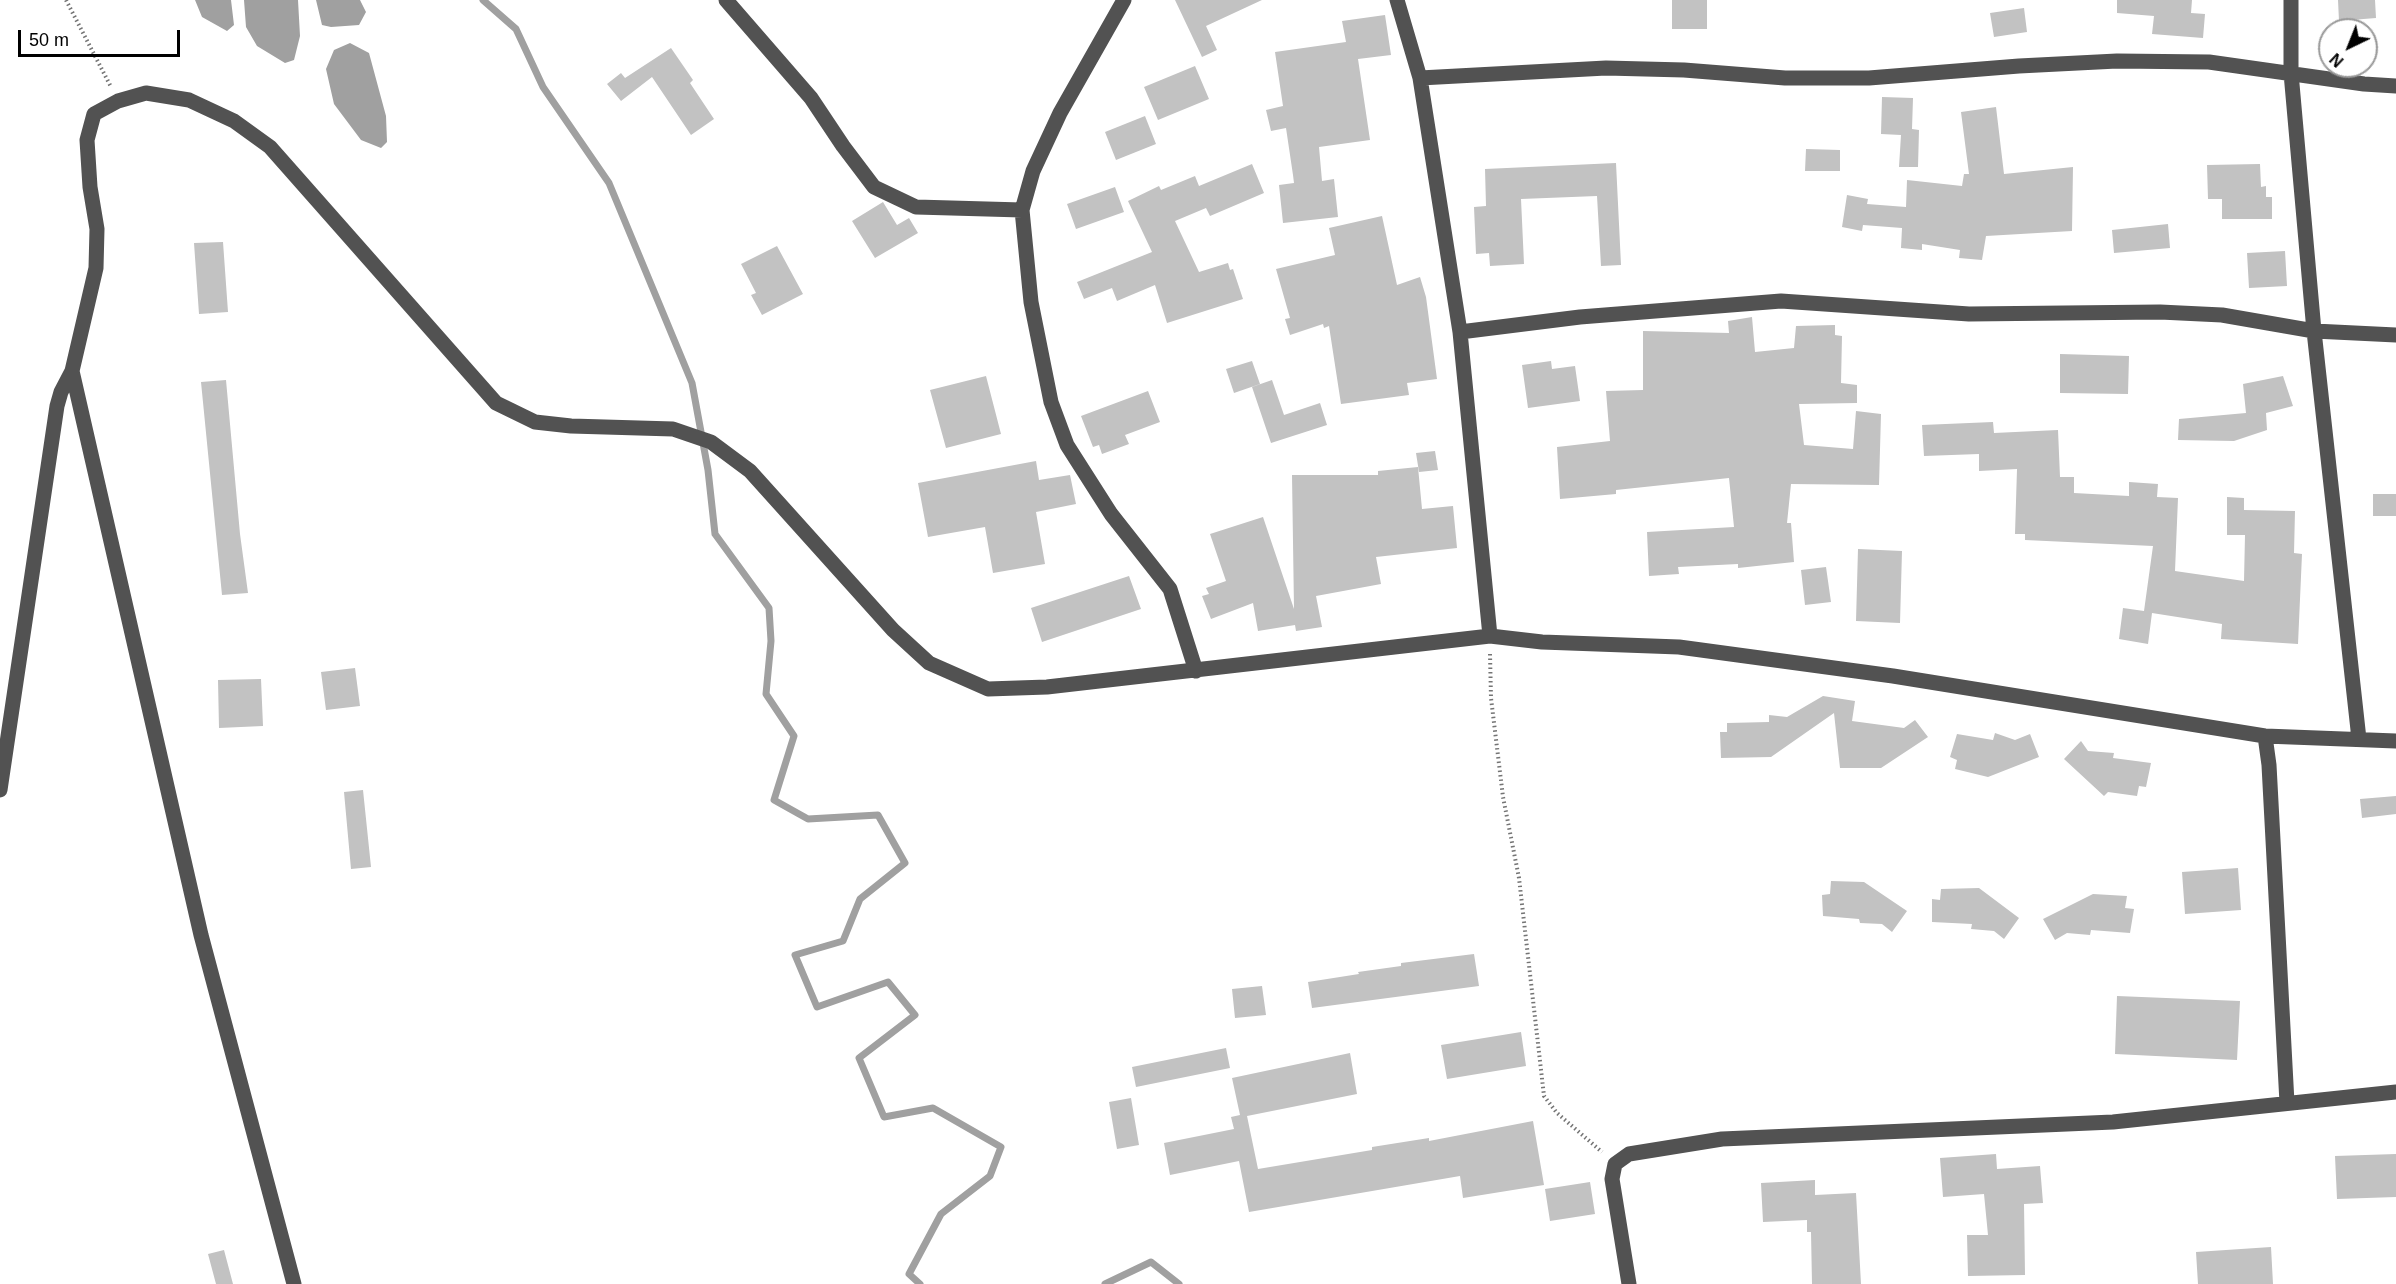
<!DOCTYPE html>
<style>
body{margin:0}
#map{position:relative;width:2396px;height:1284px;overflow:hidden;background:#fff;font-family:Helvetica,sans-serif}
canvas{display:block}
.north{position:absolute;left:2318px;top:18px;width:60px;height:60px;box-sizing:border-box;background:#fff;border:2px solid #999;border-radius:50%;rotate:223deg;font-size:16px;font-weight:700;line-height:24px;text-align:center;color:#000}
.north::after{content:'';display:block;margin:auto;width:21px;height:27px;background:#000;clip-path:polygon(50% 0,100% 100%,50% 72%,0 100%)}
.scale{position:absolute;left:18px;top:30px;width:162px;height:27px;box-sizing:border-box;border:3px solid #000;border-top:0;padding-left:8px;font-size:18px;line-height:21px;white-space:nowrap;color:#000;-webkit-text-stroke:4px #fff;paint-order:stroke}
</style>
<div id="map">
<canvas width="2396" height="1284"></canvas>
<div class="north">N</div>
<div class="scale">50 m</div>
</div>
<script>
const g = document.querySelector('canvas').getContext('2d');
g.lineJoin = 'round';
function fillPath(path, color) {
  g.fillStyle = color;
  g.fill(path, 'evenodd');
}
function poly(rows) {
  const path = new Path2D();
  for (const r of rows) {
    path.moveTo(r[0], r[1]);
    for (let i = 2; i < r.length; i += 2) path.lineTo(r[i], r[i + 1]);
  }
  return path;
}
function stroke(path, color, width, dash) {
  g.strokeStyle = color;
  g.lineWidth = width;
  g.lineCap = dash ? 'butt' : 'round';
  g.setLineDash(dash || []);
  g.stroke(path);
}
const water = poly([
 [195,0,231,0,234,25,227,31,202,17],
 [244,0,298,0,300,36,294,60,285,63,257,46,246,27],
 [316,0,360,0,366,12,359,25,331,27,322,25],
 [350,43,369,53,386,116,387,142,381,148,361,140,334,104,326,69,334,50]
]);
const stream = poly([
 [483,0,516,29,543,87,609,183,692,383,708,470,715,534,769,608,771,641,766,694,794,736,774,800,808,819,878,815,905,863,860,899,843,941,795,955,817,1007,888,982,915,1015,859,1058,884,1117,933,1108,1001,1147,990,1176,941,1214,909,1274,920,1284],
 [1105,1284,1151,1262,1179,1284]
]);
const building = poly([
 [1175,0,1262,0,1206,26,1217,50,1202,57],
 [1672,0,1707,0,1707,29,1672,29],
 [2117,0,2192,0,2191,13,2205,14,2203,38,2152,34,2154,16,2117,13],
 [2338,0,2375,0,2376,18,2339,21],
 [2024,8,2027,32,1994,37,1990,13],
 [1385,15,1391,55,1358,59,1370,140,1319,147,1322,181,1334,179,1338,217,1283,223,1279,185,1294,183,1293,175,1286,128,1271,131,1266,110,1283,106,1275,52,1346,42,1342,21],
 [671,48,693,80,690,83,714,119,691,135,652,77,621,101,607,84,621,73,625,78],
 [1195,66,1209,99,1158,120,1144,87],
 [1882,97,1913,98,1912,129,1919,130,1918,167,1899,167,1901,135,1881,134],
 [1996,107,2004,174,2073,167,2072,231,1986,236,1982,260,1959,258,1960,250,1922,244,1922,250,1901,248,1902,228,1863,225,1862,231,1842,227,1847,195,1868,199,1867,204,1906,207,1907,180,1962,186,1964,174,1969,174,1961,112],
 [1145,116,1156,144,1116,160,1105,132],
 [1806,149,1840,150,1840,171,1805,171],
 [1616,163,1621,265,1601,266,1597,196,1521,199,1524,264,1490,266,1489,253,1476,254,1474,207,1486,206,1485,169],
 [1252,164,1264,193,1210,216,1206,208,1175,221,1199,272,1228,263,1230,270,1233,269,1243,299,1167,323,1155,285,1117,301,1112,288,1084,299,1077,282,1152,252,1128,201,1159,186,1161,190,1195,176,1199,186],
 [2260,164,2261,187,2266,186,2266,197,2272,197,2272,219,2222,219,2222,199,2208,199,2207,165],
 [1115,187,1124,212,1076,229,1067,204],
 [883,202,897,225,909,218,918,233,875,258,852,221],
 [1382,216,1397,285,1420,277,1426,297,1437,379,1407,383,1409,395,1341,404,1329,326,1324,328,1323,324,1290,335,1285,319,1290,318,1276,269,1335,255,1329,228],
 [2168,224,2170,248,2114,253,2112,230],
 [223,242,228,312,199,314,194,243],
 [777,246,803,294,762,315,751,295,756,293,741,264],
 [2285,251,2287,286,2249,288,2247,253],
 [1752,317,1755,352,1794,348,1796,326,1835,325,1835,335,1842,336,1841,383,1857,385,1857,403,1799,404,1804,445,1853,449,1856,411,1881,414,1879,485,1791,484,1787,523,1791,523,1794,562,1738,568,1738,564,1678,567,1679,574,1649,576,1647,532,1734,527,1729,478,1616,490,1616,494,1560,499,1557,447,1610,441,1606,391,1643,390,1643,331,1729,333,1728,321],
 [2060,354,2129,356,2128,394,2060,393],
 [1252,361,1260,384,1234,393,1226,369],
 [1551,361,1552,369,1575,366,1580,401,1528,408,1522,365],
 [986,376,1001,434,946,448,930,390],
 [2283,376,2293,406,2266,413,2267,430,2234,441,2178,440,2179,419,2246,413,2243,384],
 [226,380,240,534,248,593,222,595,201,382],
 [1272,380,1284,415,1320,403,1327,425,1271,443,1252,387],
 [1148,391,1160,422,1125,435,1129,444,1102,454,1099,445,1093,447,1081,416],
 [1993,422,1994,433,2058,430,2060,477,2074,477,2074,493,2129,496,2129,482,2158,484,2157,497,2178,498,2175,571,2244,581,2245,535,2227,535,2227,497,2244,498,2244,510,2295,511,2294,553,2302,554,2298,644,2221,639,2222,624,2152,613,2148,644,2119,639,2123,608,2144,611,2153,546,2025,540,2025,534,2015,534,2017,469,1979,471,1979,454,1924,456,1922,425],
 [1435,451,1438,470,1419,472,1416,453],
 [1036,461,1039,480,1070,475,1076,504,1036,512,1045,564,993,573,985,527,928,537,918,483],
 [1418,467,1422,509,1453,506,1457,548,1376,557,1381,584,1316,596,1322,627,1296,631,1295,625,1258,631,1253,603,1211,619,1202,596,1209,594,1206,588,1226,581,1210,534,1263,517,1294,609,1292,475,1378,475,1378,471],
 [2373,494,2396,494,2396,516,2373,516],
 [1858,549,1902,551,1900,623,1856,621],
 [1826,567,1831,602,1805,605,1801,570],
 [1129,576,1141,609,1042,642,1031,608],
 [355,668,360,706,326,710,321,672],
 [261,679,263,726,219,728,218,680],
 [1823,696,1855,701,1852,721,1904,728,1915,720,1928,737,1881,768,1840,768,1834,713,1771,757,1721,758,1720,732,1727,732,1727,723,1769,722,1769,715,1787,717],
 [1995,733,2015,740,2030,734,2039,757,1988,777,1955,769,1957,760,1950,757,1957,734,1993,740],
 [2081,741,2088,751,2114,753,2113,758,2151,763,2146,787,2139,786,2137,796,2108,792,2104,796,2064,759],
 [363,790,371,867,351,869,344,792],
 [2396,796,2396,814,2362,818,2360,799],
 [2238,868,2241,910,2185,914,2182,872],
 [1831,881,1864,882,1907,911,1892,932,1882,924,1860,923,1859,919,1823,916,1822,895,1830,894],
 [1979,888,2019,918,2004,939,1994,931,1971,929,1972,924,1932,922,1932,899,1940,900,1941,889],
 [2093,894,2127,896,2125,908,2134,909,2130,933,2091,930,2090,935,2067,933,2055,940,2043,919],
 [1474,954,1479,986,1312,1008,1308,982,1359,974,1358,972,1401,966,1401,963],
 [1262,986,1266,1015,1235,1018,1232,989],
 [2117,996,2240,1001,2237,1060,2115,1054],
 [1521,1032,1526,1066,1447,1079,1441,1045],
 [1226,1048,1230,1068,1136,1087,1132,1067],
 [1350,1053,1357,1094,1247,1116,1258,1169,1372,1150,1372,1147,1429,1138,1429,1141,1533,1121,1544,1185,1463,1198,1460,1176,1249,1212,1239,1161,1170,1175,1164,1143,1234,1129,1231,1117,1240,1115,1232,1078],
 [1131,1098,1139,1145,1117,1149,1109,1102],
 [1996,1154,1997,1169,2040,1166,2043,1203,2024,1204,2025,1275,1968,1276,1967,1235,1988,1235,1984,1194,1943,1197,1940,1158],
 [2396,1154,2396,1197,2337,1199,2335,1156],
 [1815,1180,1815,1195,1856,1193,1861,1284,1812,1284,1811,1232,1807,1232,1807,1220,1763,1222,1761,1183],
 [1590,1182,1595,1214,1550,1221,1545,1189],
 [2271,1247,2273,1284,2198,1284,2196,1252],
 [224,1250,233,1284,216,1284,208,1254]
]);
const path = poly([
 [66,0,111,87],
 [1490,654,1491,698,1503,797,1519,878,1544,1096,1557,1113,1602,1152]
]);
const minor = poly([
 [726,0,811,98,843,146,874,187,916,207,1022,210],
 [1124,0,1060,113,1033,171,1022,210,1031,302,1051,402,1067,445,1111,514,1170,589,1196,671],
 [1397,0,1420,78,1460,332,1490,636],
 [2291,0,2291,73,2314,331,2359,739],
 [1420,78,1606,68,1684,70,1785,78,1869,78,2019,66,2117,61,2209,62,2364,84,2396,86],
 [1460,332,1580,317,1781,301,1969,314,2160,312,2222,315,2314,331,2396,335],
 [72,371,201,935,294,1284],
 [2265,736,2269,765,2287,1103],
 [0,790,57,406,61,392,72,371,96,268,97,229,90,187,87,140,94,114,118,101,146,93,189,100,234,121,270,147,496,403,535,422,571,426,673,429,711,442,750,471,893,630,929,663,988,689,1047,687,1490,636,1542,642,1679,647,1893,676,2265,736,2396,741],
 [1629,1284,1612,1179,1615,1164,1629,1154,1722,1139,2113,1122,2396,1092]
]);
fillPath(water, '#a0a0a0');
stroke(stream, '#a0a0a0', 7);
fillPath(building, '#c2c2c2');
stroke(path, '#747474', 4, [1.5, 3]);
stroke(minor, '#525252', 15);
</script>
